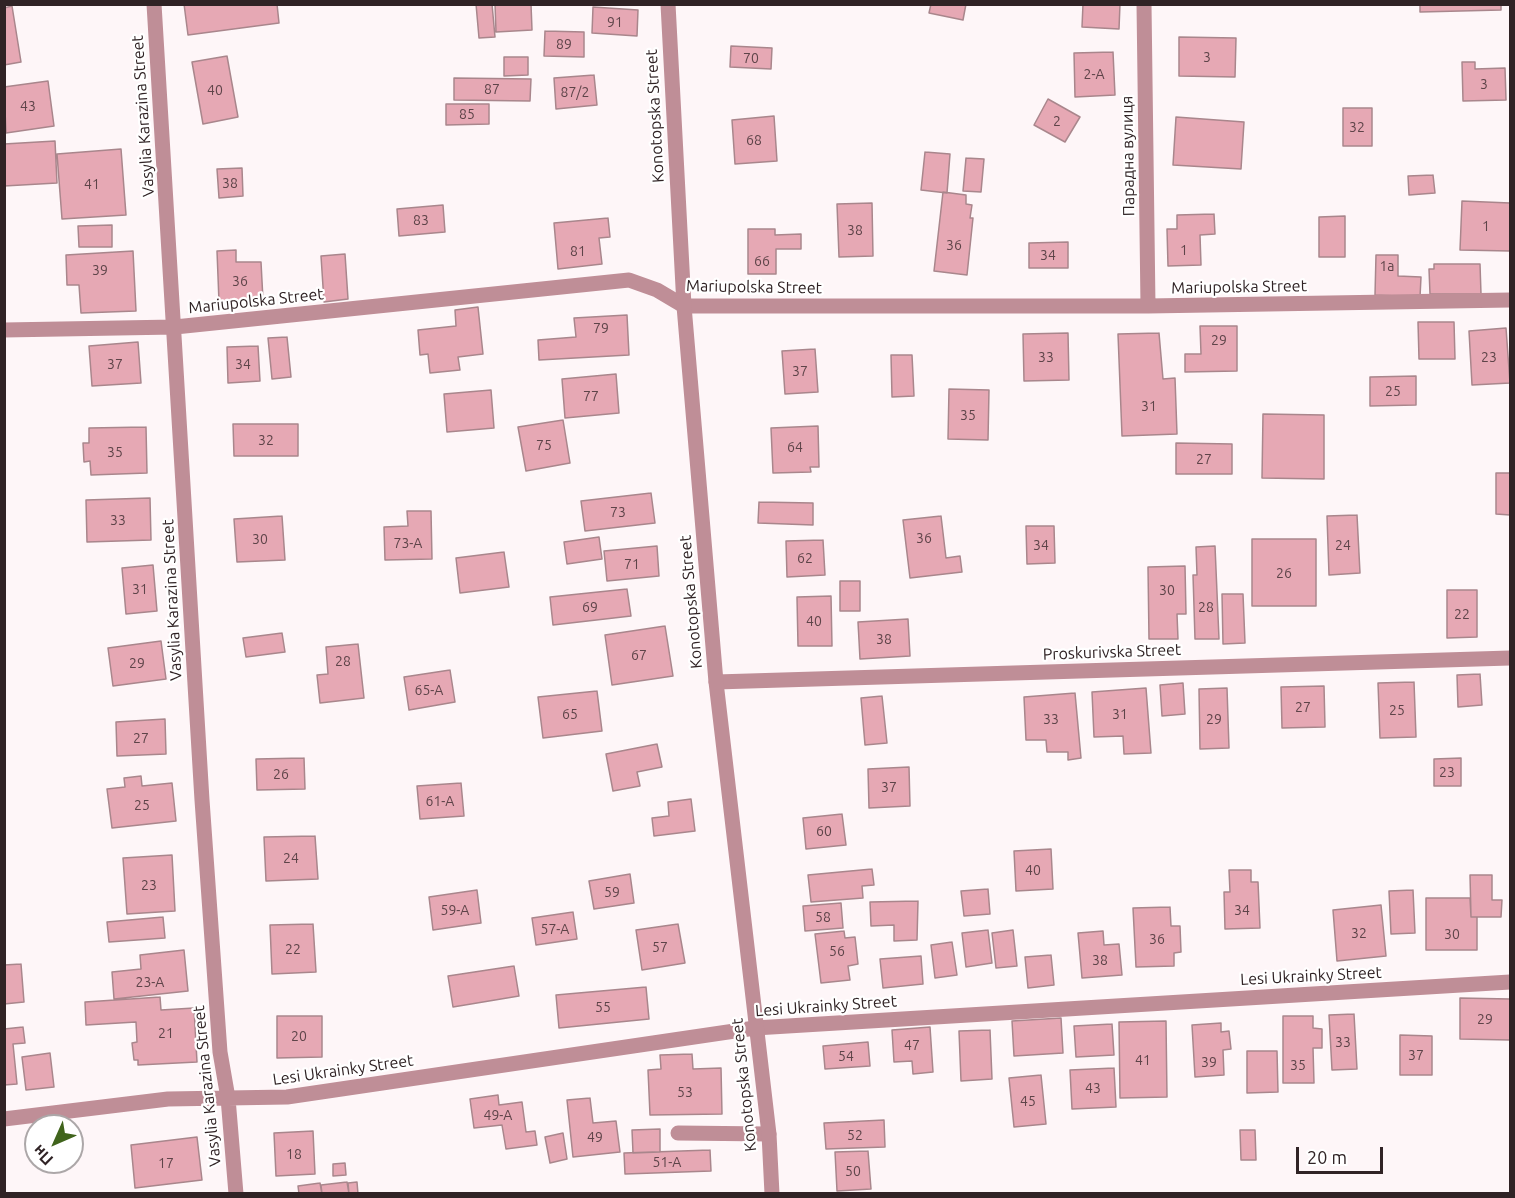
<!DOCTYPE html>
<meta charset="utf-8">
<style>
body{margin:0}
#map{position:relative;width:1515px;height:1198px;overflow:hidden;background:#fef6f8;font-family:Ubuntu,sans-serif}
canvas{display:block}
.frame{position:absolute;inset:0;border:6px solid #302325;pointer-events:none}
.north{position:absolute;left:24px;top:1114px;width:60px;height:60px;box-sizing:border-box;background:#fff;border:2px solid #aca7a8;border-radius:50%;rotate:225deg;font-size:16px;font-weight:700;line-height:24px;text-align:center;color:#302325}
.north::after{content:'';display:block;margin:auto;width:21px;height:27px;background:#40641c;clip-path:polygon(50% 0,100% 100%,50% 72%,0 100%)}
.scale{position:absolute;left:1296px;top:1147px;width:87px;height:27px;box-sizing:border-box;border:3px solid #302325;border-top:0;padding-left:8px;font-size:18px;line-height:21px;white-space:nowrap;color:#302325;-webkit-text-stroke:4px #fff;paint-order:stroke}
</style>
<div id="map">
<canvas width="1515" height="1198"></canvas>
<div class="frame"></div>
<div class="north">Пн</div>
<div class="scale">20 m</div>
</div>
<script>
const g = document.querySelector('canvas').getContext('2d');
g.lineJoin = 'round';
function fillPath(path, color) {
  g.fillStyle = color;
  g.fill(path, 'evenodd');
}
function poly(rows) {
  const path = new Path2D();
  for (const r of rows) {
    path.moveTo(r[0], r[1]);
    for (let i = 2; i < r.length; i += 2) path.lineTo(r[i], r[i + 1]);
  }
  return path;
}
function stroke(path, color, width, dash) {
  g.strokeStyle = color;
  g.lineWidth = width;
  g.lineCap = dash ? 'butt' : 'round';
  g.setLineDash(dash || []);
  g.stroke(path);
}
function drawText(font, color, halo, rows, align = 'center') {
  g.font = font + ' Ubuntu,sans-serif';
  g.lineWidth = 4.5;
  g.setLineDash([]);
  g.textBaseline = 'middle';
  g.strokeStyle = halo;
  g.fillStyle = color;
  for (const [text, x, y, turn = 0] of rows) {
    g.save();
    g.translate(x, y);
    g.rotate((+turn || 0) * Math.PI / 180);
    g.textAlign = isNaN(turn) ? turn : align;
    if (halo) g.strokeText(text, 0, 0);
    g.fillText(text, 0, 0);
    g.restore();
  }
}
const building = poly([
 [184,4,277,4,279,23,188,35,184,4],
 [476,4,492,4,495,37,479,38,476,4],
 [495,4,531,4,532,30,496,32,495,4],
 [931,4,966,4,963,20,929,13,931,4],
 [1083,4,1120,4,1119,29,1082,27,1083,4],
 [1420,4,1501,4,1501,10,1420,12,1420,4],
 [12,6,21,62,4,65,4,8,12,6],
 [593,7,638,10,637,36,592,33,593,7],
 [545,31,584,32,584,57,544,56,545,31],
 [1179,37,1236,38,1235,77,1179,76,1179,37],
 [731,46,772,48,771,69,730,67,731,46],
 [1113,52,1115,95,1075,97,1074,53,1113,52],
 [227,56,238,117,203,124,192,62,227,56],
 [504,57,528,57,528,75,504,76,504,57],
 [1462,62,1475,62,1475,69,1505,68,1506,100,1463,101,1462,62],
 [594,75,597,105,556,109,554,78,594,75],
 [454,78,531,79,530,101,454,100,454,78],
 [48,81,54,126,6,133,4,87,48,81],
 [1048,99,1080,117,1065,142,1034,125,1048,99],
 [446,104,489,104,489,124,446,125,446,104],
 [1343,108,1372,108,1372,146,1343,146,1343,108],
 [774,116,777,161,735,164,732,120,774,116],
 [1176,117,1244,122,1241,169,1173,165,1176,117],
 [55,141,57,183,4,186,4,144,55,141],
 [121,149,126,215,62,219,57,154,121,149],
 [925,152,950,154,947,193,921,190,925,152],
 [966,158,984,159,981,192,963,191,966,158],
 [242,168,243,196,219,198,217,169,242,168],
 [1433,175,1435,193,1409,195,1408,176,1433,175],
 [943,192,966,195,966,204,972,205,970,218,973,218,967,275,934,271,943,192],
 [1462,201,1510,203,1510,251,1460,250,1462,201],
 [872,203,873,256,839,257,837,204,872,203],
 [443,205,445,232,399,236,397,209,443,205],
 [1214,214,1215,234,1200,235,1201,265,1168,266,1167,229,1177,229,1177,215,1214,214],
 [1345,216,1345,257,1319,257,1319,217,1345,216],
 [608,218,610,237,599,238,602,264,558,269,554,223,608,218],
 [112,225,112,247,79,247,78,226,112,225],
 [748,229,775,229,775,235,801,234,801,249,776,249,776,274,748,274,748,229],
 [1068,242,1068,268,1029,268,1029,243,1068,242],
 [236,250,236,262,261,262,263,300,219,302,217,251,236,250],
 [133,251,136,311,81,313,79,285,67,285,66,255,133,251],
 [345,254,348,299,324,302,321,256,345,254],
 [1376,255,1398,255,1398,276,1421,277,1420,297,1375,295,1376,255],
 [1434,264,1480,264,1481,294,1430,294,1429,269,1434,269,1434,264],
 [478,307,483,354,458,357,460,370,430,373,428,354,420,355,418,330,456,326,455,310,478,307],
 [627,315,629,355,539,360,538,340,576,337,574,318,627,315],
 [1418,322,1454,322,1455,359,1419,359,1418,322],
 [1200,326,1237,326,1237,371,1185,372,1185,354,1201,354,1200,326],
 [1506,328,1510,383,1472,385,1469,331,1506,328],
 [1068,333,1069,380,1024,381,1023,334,1068,333],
 [1159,333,1163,379,1175,378,1177,434,1122,436,1118,334,1159,333],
 [287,337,291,377,272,379,268,338,287,337],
 [138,342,141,383,92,386,89,346,138,342],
 [258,346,260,381,228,383,227,347,258,346],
 [815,349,818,392,785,394,782,351,815,349],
 [891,355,912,355,914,396,892,397,891,355],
 [616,374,619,413,565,418,562,379,616,374],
 [1416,376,1416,405,1370,406,1370,377,1416,376],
 [949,389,989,390,988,440,948,439,949,389],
 [491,390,494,428,447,432,444,394,491,390],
 [1263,414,1324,415,1324,479,1262,478,1263,414],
 [563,420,570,463,526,471,518,427,563,420],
 [233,424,298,424,298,456,234,456,233,424],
 [818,426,819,467,810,467,811,472,773,473,771,428,818,426],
 [146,427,147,473,91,475,90,461,84,462,83,443,89,443,89,428,146,427],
 [1176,443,1232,444,1232,474,1176,474,1176,443],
 [1496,473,1510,473,1510,515,1496,514,1496,473],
 [651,493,655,523,585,531,581,501,651,493],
 [150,498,151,540,87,542,86,500,150,498],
 [759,502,813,503,813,525,758,523,759,502],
 [407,511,431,511,432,559,385,560,384,527,408,526,407,511],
 [1357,515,1360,573,1329,575,1327,516,1357,515],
 [282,516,285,560,237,562,234,519,282,516],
 [941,516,946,558,960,556,962,572,910,578,903,520,941,516],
 [1026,526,1054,526,1055,563,1027,564,1026,526],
 [599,537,602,559,567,564,564,542,599,537],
 [1252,539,1316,539,1316,606,1252,606,1252,539],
 [823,540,825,575,787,577,786,541,823,540],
 [657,546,659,576,607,581,604,551,657,546],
 [1215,546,1219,639,1195,639,1193,575,1197,575,1196,547,1215,546],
 [504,552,509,587,460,593,456,558,504,552],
 [153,565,157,611,126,614,122,568,153,565],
 [1185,566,1186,614,1177,614,1178,639,1149,639,1148,567,1185,566],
 [840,581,860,581,860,611,840,611,840,581],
 [627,589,631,616,553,625,550,597,627,589],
 [1447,590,1477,590,1477,637,1447,638,1447,590],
 [1222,594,1243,594,1245,643,1223,644,1222,594],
 [831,596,832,646,798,646,797,597,831,596],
 [908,619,910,656,860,659,858,622,908,619],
 [665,626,673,676,612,685,605,635,665,626],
 [282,633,285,652,246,657,243,638,282,633],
 [161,641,166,679,113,686,108,648,161,641],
 [358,644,364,698,320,703,317,675,328,674,326,647,358,644],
 [450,670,455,702,409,710,404,677,450,670],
 [1480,674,1482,705,1458,707,1457,675,1480,674],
 [1414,682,1416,737,1380,738,1378,683,1414,682],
 [1183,683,1185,714,1162,716,1160,685,1183,683],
 [1324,686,1325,727,1282,728,1281,687,1324,686],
 [1146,688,1151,753,1124,754,1123,736,1094,737,1092,692,1146,688],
 [1227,688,1229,748,1200,749,1199,689,1227,688],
 [597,691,602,731,543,738,538,697,597,691],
 [1075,693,1081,758,1068,760,1068,752,1047,752,1046,740,1026,740,1024,697,1075,693],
 [882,696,887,743,865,745,861,698,882,696],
 [165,719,166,754,117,756,116,722,165,719],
 [657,744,662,767,637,772,640,786,613,791,606,754,657,744],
 [304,758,305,789,257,790,256,759,304,758],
 [1461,758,1461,786,1434,786,1434,759,1461,758],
 [909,767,910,806,869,808,868,769,909,767],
 [141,776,142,786,172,783,176,821,112,828,107,789,125,787,124,778,141,776],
 [461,783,464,816,420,819,417,786,461,783],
 [691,799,695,831,654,836,652,818,669,816,668,802,691,799],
 [842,814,846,845,806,849,803,818,842,814],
 [315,836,318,879,266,881,264,837,315,836],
 [1051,849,1053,889,1016,891,1014,851,1051,849],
 [172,855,175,911,127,914,123,858,172,855],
 [872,869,874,885,862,886,863,898,811,902,808,875,872,869],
 [1229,870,1251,870,1251,882,1258,882,1260,928,1225,929,1224,892,1230,892,1229,870],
 [630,874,634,903,594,909,589,881,630,874],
 [1470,875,1492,875,1492,900,1502,900,1501,917,1471,917,1470,875],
 [988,889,990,914,964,916,961,891,988,889],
 [477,890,481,923,433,930,429,897,477,890],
 [1413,890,1415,933,1391,934,1389,891,1413,890],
 [1426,898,1470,898,1471,917,1477,917,1477,950,1426,950,1426,898],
 [918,901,917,940,894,941,894,925,871,926,870,902,918,901],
 [841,903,843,928,805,931,803,906,841,903],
 [1381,905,1386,956,1337,961,1333,910,1381,905],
 [1170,907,1171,926,1180,926,1181,952,1174,953,1174,966,1136,967,1133,908,1170,907],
 [573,912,577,939,536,945,532,918,573,912],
 [163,917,165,938,109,942,107,922,163,917],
 [313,924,316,972,272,974,270,925,313,924],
 [678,924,685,963,642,970,636,930,678,924],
 [988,930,992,963,966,967,962,933,988,930],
 [1013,930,1017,966,996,968,992,933,1013,930],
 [844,931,845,938,855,937,858,964,848,966,850,980,821,983,815,934,844,931],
 [1103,931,1104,945,1119,944,1122,975,1082,978,1078,933,1103,931],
 [952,942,957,975,935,978,931,945,952,942],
 [184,950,188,991,114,999,112,972,141,969,140,955,184,950],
 [1051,955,1054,985,1028,988,1025,957,1051,955],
 [921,956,923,984,883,988,880,959,921,956],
 [21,964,24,1002,4,1004,4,965,21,964],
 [514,966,519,996,453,1007,448,976,514,966],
 [646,987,649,1019,559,1028,556,995,646,987],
 [160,997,161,1010,194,1008,197,1062,138,1065,138,1060,134,1060,132,1043,137,1042,136,1022,86,1025,85,1002,160,997],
 [1460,998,1510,999,1510,1040,1460,1039,1460,998],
 [1354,1014,1357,1069,1332,1070,1329,1015,1354,1014],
 [277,1016,322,1016,322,1057,277,1058,277,1016],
 [1283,1016,1313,1016,1313,1028,1322,1029,1322,1048,1313,1048,1314,1083,1283,1083,1283,1016],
 [1061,1018,1063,1053,1014,1056,1012,1021,1061,1018],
 [1166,1021,1167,1097,1120,1098,1119,1022,1166,1021],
 [1221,1023,1221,1032,1229,1031,1231,1049,1223,1050,1224,1075,1195,1077,1192,1025,1221,1023],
 [1112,1024,1114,1055,1076,1057,1074,1026,1112,1024],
 [23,1027,25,1043,13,1044,17,1084,4,1085,4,1029,23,1027],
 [930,1027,933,1072,913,1074,912,1061,894,1062,892,1030,930,1027],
 [990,1030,992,1079,961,1081,959,1031,990,1030],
 [1400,1035,1432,1036,1432,1075,1400,1075,1400,1035],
 [868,1042,870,1066,825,1069,823,1046,868,1042],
 [1247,1051,1277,1051,1278,1092,1247,1093,1247,1051],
 [50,1053,54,1087,26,1090,22,1057,50,1053],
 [692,1054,693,1069,721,1068,722,1114,650,1115,648,1070,661,1069,660,1055,692,1054],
 [1114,1068,1116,1107,1072,1109,1070,1070,1114,1068],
 [1041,1075,1046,1124,1014,1127,1009,1078,1041,1075],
 [498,1095,499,1105,522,1102,526,1132,535,1131,537,1145,506,1149,502,1125,474,1128,470,1099,498,1095],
 [590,1098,593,1123,616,1121,620,1152,573,1157,567,1100,590,1098],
 [884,1120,885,1147,826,1149,824,1123,884,1120],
 [660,1129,660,1152,633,1153,632,1130,660,1129],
 [1240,1130,1255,1130,1256,1160,1241,1160,1240,1130],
 [313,1131,315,1174,276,1176,274,1133,313,1131],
 [563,1133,567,1159,550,1163,545,1137,563,1133],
 [197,1137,202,1180,135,1188,131,1145,197,1137],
 [710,1150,711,1171,625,1174,624,1153,710,1150],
 [868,1151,871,1189,837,1191,835,1152,868,1151],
 [345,1163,346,1175,333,1176,333,1164,345,1163],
 [347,1182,349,1194,322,1194,321,1185,347,1182],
 [357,1182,358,1194,349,1194,348,1183,357,1182],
 [320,1183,322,1194,299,1194,298,1186,320,1183]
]);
const service = poly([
 [678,1133,769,1134]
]);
const minor = poly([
 [154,4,202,800,220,1052,228,1098,236,1194],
 [1144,4,1148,306],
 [4,330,175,327,629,280,657,290,684,306,1148,306,1510,300],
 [716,682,1510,658],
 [4,1119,168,1099,287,1097,755,1028,1510,982]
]);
const tertiary = poly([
 [668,4,684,306,716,682,769,1134,772,1194]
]);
const numberNames = [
 ["91",615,22],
 ["89",564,44],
 ["3",1207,57],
 ["70",751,58],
 ["2-А",1094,74],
 ["3",1484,84],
 ["87",492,89],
 ["40",215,90],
 ["87/2",575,92],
 ["43",28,106],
 ["85",467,114],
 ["2",1057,121],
 ["32",1357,127],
 ["68",754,140],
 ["38",230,183],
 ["41",92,184],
 ["83",421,220],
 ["1",1486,226],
 ["38",855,230],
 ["36",954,245],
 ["1",1184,250],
 ["81",578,251],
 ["34",1048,255],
 ["66",762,261],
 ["1а",1387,266],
 ["39",100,270],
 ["36",240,281],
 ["79",601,328],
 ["29",1219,340],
 ["33",1046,357],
 ["23",1489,357],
 ["37",115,364],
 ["34",243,364],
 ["37",800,371],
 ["25",1393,391],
 ["77",591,396],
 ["31",1149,406],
 ["35",968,415],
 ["32",266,440],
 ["75",544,445],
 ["64",795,447],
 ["35",115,452],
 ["27",1204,459],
 ["73",618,512],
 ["33",118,520],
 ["36",924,538],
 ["30",260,539],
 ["73-А",408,543],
 ["34",1041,545],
 ["24",1343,545],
 ["62",805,558],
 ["71",632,564],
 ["26",1284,573],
 ["31",140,589],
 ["30",1167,590],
 ["69",590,607],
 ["28",1206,607],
 ["22",1462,614],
 ["40",814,621],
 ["38",884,639],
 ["67",639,655],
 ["28",343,661],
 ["29",137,663],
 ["65-А",429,690],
 ["27",1303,707],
 ["25",1397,710],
 ["65",570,714],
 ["31",1120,714],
 ["33",1051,719],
 ["29",1214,719],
 ["27",141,738],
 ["23",1447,772],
 ["26",281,774],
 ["37",889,787],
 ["61-А",440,801],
 ["25",142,805],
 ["60",824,831],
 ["24",291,858],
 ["40",1033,870],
 ["23",149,885],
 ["59",612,892],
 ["59-А",455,910],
 ["34",1242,910],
 ["58",823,917],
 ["57-А",555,929],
 ["32",1359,933],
 ["30",1452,934],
 ["36",1157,939],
 ["57",660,947],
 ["22",293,949],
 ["56",837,951],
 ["38",1100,960],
 ["23-А",150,982],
 ["55",603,1007],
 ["29",1485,1019],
 ["21",166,1033],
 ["20",299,1036],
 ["33",1343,1042],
 ["47",912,1045],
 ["37",1416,1055],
 ["54",846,1056],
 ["41",1143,1060],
 ["39",1209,1062],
 ["35",1298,1065],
 ["43",1093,1088],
 ["53",685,1092],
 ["45",1028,1101],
 ["49-А",498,1115],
 ["52",855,1135],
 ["49",595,1137],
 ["18",294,1154],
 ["51-А",667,1162],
 ["17",166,1163],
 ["50",853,1171]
];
const streetNames = [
 ["Vasylia Karazina Street",143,116,-94],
 ["Konotopska Street",655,116,-93],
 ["Парадна вулиця",1128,156,-91],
 ["Mariupolska Street",754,287,1],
 ["Mariupolska Street",1239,287,-1],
 ["Mariupolska Street",256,301,-6],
 ["Vasylia Karazina Street",172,600,-93],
 ["Konotopska Street",691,602,-95],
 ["Proskurivska Street",1112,652,-2],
 ["Lesi Ukrainky Street",1311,976,-3],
 ["Lesi Ukrainky Street",826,1006,-4],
 ["Lesi Ukrainky Street",343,1070,-8],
 ["Konotopska Street",744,1085,-96],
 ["Vasylia Karazina Street",207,1086,-96]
];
fillPath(building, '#e6a8b4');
stroke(building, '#a9868c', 1.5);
stroke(service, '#bf8e97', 15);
stroke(minor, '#bf8e97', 15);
stroke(tertiary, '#bf8e97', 15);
drawText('14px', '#5e4449', null, numberNames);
drawText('16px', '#302325', '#fff', streetNames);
</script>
